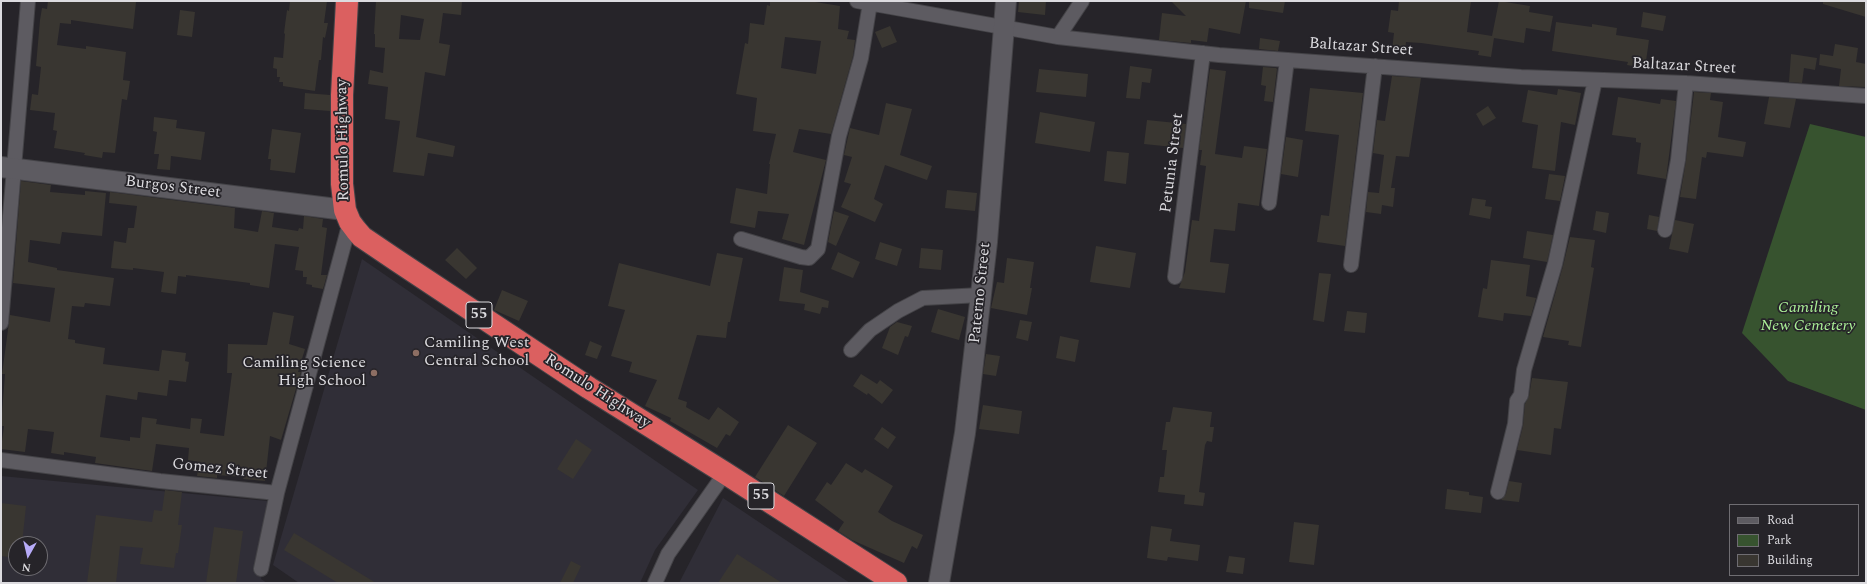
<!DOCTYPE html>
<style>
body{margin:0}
#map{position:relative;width:1867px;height:584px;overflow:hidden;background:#262429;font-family:Spectral,serif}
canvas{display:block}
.frame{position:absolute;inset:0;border:2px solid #dcdbdf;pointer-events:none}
.legend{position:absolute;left:1729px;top:504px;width:130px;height:72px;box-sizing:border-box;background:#262429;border:1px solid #6f6d72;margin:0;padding:5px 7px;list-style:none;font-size:12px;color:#dcdbdf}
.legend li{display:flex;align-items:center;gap:8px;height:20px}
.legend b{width:20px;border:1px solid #6f6d72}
.north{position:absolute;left:8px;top:536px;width:40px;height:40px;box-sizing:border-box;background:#262429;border:1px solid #6f6d72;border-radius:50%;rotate:188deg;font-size:11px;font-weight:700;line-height:16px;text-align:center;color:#dcdbdf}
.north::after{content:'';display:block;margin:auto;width:14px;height:18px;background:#b7abf8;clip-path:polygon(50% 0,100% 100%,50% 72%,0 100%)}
</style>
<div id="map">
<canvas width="1867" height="584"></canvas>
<div class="frame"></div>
<ul class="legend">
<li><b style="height:5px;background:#5d5b61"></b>Road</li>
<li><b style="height:11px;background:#37532f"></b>Park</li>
<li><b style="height:11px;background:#393631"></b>Building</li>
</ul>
<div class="north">N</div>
</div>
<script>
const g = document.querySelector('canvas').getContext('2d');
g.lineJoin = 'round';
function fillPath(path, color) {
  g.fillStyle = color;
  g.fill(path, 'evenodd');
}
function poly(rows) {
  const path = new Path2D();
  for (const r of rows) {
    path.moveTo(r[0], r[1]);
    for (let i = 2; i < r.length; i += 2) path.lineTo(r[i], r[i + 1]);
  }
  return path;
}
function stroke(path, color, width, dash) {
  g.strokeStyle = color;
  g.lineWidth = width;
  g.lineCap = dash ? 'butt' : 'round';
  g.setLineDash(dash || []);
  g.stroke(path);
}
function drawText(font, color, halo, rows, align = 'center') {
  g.font = font + ' Spectral,serif';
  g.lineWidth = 3.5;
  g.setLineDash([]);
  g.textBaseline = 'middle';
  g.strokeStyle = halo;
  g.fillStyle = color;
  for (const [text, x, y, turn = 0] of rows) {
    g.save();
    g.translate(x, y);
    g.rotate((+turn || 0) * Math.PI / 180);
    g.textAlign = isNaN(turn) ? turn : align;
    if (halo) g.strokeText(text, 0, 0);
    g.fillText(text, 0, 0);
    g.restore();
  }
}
const built = poly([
 [362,259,698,490,655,550,640,583,299,583,273,565],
 [1,476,278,502,261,579,267,583,1,583],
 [16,544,40,544,40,568,16,568],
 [723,498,850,583,679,583]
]);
const green = poly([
 [1810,124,1866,137,1866,410,1788,381,1742,333]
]);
const building = poly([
 [48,1,136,2,133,29,71,20,71,24,60,23,57,45,86,49,86,46,126,52,123,80,130,81,127,100,122,99,115,153,103,152,102,158,84,155,85,153,54,148,57,131,53,130,55,113,30,110,32,94,38,95,41,67,36,66,40,20,42,8,47,9],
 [290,1,327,1,324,23,328,23,325,38,323,37,321,60,319,60,315,91,283,86,283,82,279,82,280,77,277,77,277,69,273,68,274,57,283,58,285,34,284,33,287,10,289,11],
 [376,1,462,1,461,15,443,13,439,43,450,45,445,76,425,72,416,137,455,146,453,157,428,153,424,176,393,172,400,121,385,119,388,87,368,84,370,70,383,73,385,48,375,47,375,34,374,34],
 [401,15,424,19,420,40,399,39],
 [770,1,809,1,840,6,838,29,849,31,847,39,855,40,853,56,831,134,799,129,793,152,826,160,804,245,782,239,789,214,758,211,755,228,730,223,736,188,767,194,770,164,769,164,776,134,753,131,757,98,736,94,745,43,748,44,750,23,764,25,767,5,770,6],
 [785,37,821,41,816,74,781,68],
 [1019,1,1046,1,1045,15,1018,12],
 [1171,1,1246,1,1240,34,1209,28,1207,42,1191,40,1191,43,1159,40,1162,13,1186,16],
 [1249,1,1285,1,1283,13,1249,8],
 [1399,1,1471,1,1467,32,1492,36,1499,1,1530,6,1529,12,1553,16,1550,32,1526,28,1524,43,1494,38,1491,57,1478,55,1479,51,1421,43,1406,42,1405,52,1392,50,1394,33,1388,32,1391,10,1398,11],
 [1823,1,1866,1,1866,17,1823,4],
 [180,10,195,12,192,37,177,35],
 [1643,12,1666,16,1663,31,1641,27],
 [1556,22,1592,27,1592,24,1617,28,1616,35,1649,40,1645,68,1627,65,1628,62,1552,51],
 [890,26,897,42,882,48,875,32],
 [1260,38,1280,41,1278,51,1259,49],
 [1835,44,1858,48,1856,62,1866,64,1866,87,1839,86,1841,69,1819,65,1820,54,1833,56],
 [1791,54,1817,58,1815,70,1804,68,1802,83,1789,82],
 [1130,66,1152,69,1150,83,1142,82,1140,99,1126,98],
 [1263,67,1276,68,1277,69,1273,102,1264,101,1266,86,1261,85],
 [1039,69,1088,74,1086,97,1036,92],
 [1210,69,1226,71,1215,154,1242,158,1244,146,1267,149,1259,206,1238,203,1235,231,1214,229,1210,262,1229,264,1225,293,1179,288,1185,272,1192,220,1199,221,1206,166,1200,165,1202,150,1199,150],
 [1392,76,1421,78,1409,157,1396,156,1391,188,1395,188,1393,207,1382,205,1381,214,1366,212,1368,192,1379,193,1384,155,1373,153,1377,120,1385,121],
 [1310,88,1363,93,1345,246,1317,242,1321,215,1329,216,1339,135,1305,131],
 [1558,89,1581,93,1575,125,1561,122,1555,171,1532,168,1538,125,1522,122,1528,90,1557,95],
 [1694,92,1711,93,1710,100,1723,102,1718,137,1746,142,1743,157,1707,152,1706,158,1702,157,1696,199,1680,197,1686,161],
 [305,93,330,95,330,111,304,109],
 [1618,97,1660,104,1661,99,1676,101,1666,179,1637,174,1641,143,1636,142,1636,138,1612,135],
 [1769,97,1796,99,1790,128,1764,124],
 [886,103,912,109,900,155,932,166,927,180,885,165,874,199,883,204,875,222,841,207,851,184,844,182,852,157,844,155,850,128,879,135],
 [1488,106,1496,118,1483,126,1476,114],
 [1040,112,1095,122,1090,152,1035,143],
 [154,117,177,120,176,128,205,132,201,160,171,156,170,170,157,169,159,154,154,154,157,132,153,131],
 [1147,120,1186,124,1183,148,1144,144],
 [272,129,301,133,295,173,270,170,271,159,268,159],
 [1286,137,1303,140,1298,177,1281,174],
 [1107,151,1129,153,1126,184,1104,181],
 [1549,174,1565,176,1560,201,1545,199],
 [21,181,51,185,50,192,85,195,85,191,106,193,102,236,62,232,60,244,30,240,28,262,57,268,57,270,114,278,110,306,85,303,84,307,72,306,68,339,75,340,75,343,105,348,103,364,159,371,162,350,186,353,185,361,189,362,186,382,169,380,167,396,138,392,137,400,106,395,100,437,130,441,130,437,140,438,142,417,157,419,156,424,190,429,191,418,202,419,200,433,224,436,232,373,227,373,228,344,267,345,273,312,294,316,289,344,305,349,298,372,301,372,300,375,281,440,270,436,265,481,243,479,244,477,217,475,217,478,197,476,199,462,188,460,189,448,156,444,152,471,95,463,96,457,64,452,64,455,51,453,54,432,28,429,25,452,1,449,4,426,1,426,5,374,2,374,10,315,50,322,55,288,13,283],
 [947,190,977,193,975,211,945,208],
 [110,192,235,208,234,228,258,232,262,211,274,213,272,227,298,231,299,228,303,229,304,216,323,219,322,227,327,228,321,275,327,275,323,289,312,287,312,285,306,284,307,277,303,277,303,271,295,270,299,247,275,244,269,288,250,285,250,283,186,275,186,277,178,276,176,294,161,292,164,272,133,268,133,270,111,268,114,241,126,243,128,228,134,228,137,206,109,203],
 [1472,198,1486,200,1485,206,1492,207,1490,219,1469,215],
 [834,211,849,216,836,246,828,242],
 [1596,211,1609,213,1606,233,1593,230],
 [1649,215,1659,217,1657,231,1647,229],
 [1675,220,1694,224,1688,253,1669,249],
 [1527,231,1553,235,1547,262,1523,258],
 [1570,237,1595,240,1591,267,1594,268,1581,347,1568,345,1569,341,1543,337,1563,266],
 [880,242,902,249,897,266,875,259],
 [1096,246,1136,253,1130,288,1090,282],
 [457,248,477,268,466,279,445,260],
 [921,248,943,250,941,270,919,268],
 [838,252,860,262,853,278,831,269],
 [717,253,743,258,730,322,728,322,726,338,697,335,678,399,687,402,686,407,709,420,718,407,739,422,730,436,726,434,717,448,670,421,671,418,645,406,657,380,629,372,632,362,611,356,625,310,608,306,619,263,710,286],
 [1007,258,1034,262,1030,288,1032,288,1027,315,991,308,997,282,1004,283],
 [1491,260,1530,265,1526,296,1536,298,1531,316,1504,313,1503,321,1478,317,1483,288,1487,289],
 [784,267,803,270,800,292,829,301,828,308,822,307,820,314,804,310,805,304,779,301],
 [1319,273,1331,274,1324,322,1313,320],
 [502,290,528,301,519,321,494,310],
 [938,309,965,317,959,340,931,332],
 [1347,311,1367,313,1365,333,1344,331],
 [1020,320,1032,322,1028,341,1016,338],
 [897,322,912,326,908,337,905,336,898,355,882,348,890,327],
 [1060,336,1079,340,1075,362,1056,358],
 [590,341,602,346,597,359,585,355],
 [986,354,1000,356,996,376,983,374],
 [861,374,877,384,880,380,893,390,882,404,868,393,867,395,853,386],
 [1532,378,1568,382,1561,429,1554,428,1551,455,1517,450,1523,426,1525,404,1529,396],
 [983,405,1022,411,1019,434,979,429],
 [1173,407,1212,412,1210,427,1214,427,1212,442,1207,441,1205,445,1199,492,1205,493,1203,506,1184,504,1185,495,1158,492,1160,477,1164,477,1167,450,1162,450,1166,422,1170,422],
 [788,425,817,443,784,496,755,477],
 [882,427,896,437,888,449,874,439],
 [576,439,592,450,573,479,557,469],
 [846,463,862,473,865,469,893,486,878,512,892,521,923,535,917,549,912,546,904,563,852,540,838,531,844,522,815,500,827,482,831,485],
 [1509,481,1522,483,1519,502,1501,500,1506,494],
 [1447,489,1469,492,1469,495,1483,497,1481,513,1445,509],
 [165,490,182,492,178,525,182,525,178,553,176,553,174,568,140,564,143,548,120,546,116,583,87,583,96,515,152,522,154,510,162,511],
 [1,503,26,506,22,544,16,544,16,558,1,556],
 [1294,522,1319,525,1314,565,1289,562],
 [1151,526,1172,529,1170,541,1200,545,1198,561,1168,557,1167,561,1147,558],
 [214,527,243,531,236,583,206,583],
 [294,533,376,583,338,583,284,550],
 [737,554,782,583,718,583],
 [1229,556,1245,558,1243,574,1226,572],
 [571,561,581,566,573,583,560,583]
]);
const street = poly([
 [857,1,1058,37,1219,55,1521,77,1686,83,1866,96],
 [1058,37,1082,1],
 [1269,203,1287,60],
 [1665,230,1678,160,1686,83],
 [741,239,801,257,809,258,818,249,839,136,861,58,870,3],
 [1351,265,1375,66],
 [1175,277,1203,53],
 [1,323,28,1],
 [851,350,870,330,898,311,923,298,981,295],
 [1,460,160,481,277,493,350,222],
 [1498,492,1515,424,1517,401,1521,395,1524,370,1555,264,1595,80],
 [261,569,277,493],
 [655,583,668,554,725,473]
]);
const secondary = poly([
 [1,167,345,210],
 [939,583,965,433,987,242,1006,1]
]);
const highway = poly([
 [347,1,342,95,342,184,345,210,350,222,356,230,362,237,396,260,589,388,725,473,896,583]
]);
const markers = [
 [416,353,4,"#8d6e63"],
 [374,373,4,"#8d6e63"]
];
const shields = [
 [479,315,26],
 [761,496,26]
];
const shieldNames = [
 ["55",479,315],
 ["55",761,496]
];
const streetNames = [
 ["Baltazar Street",1361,48,4],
 ["Baltazar Street",1684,67,3],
 ["Romulo Highway",344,140,-91],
 ["Petunia Street",1173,163,-83],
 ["Burgos Street",173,188,7],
 ["Paterno Street",981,293,-84],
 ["Romulo Highway",597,392,33],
 ["Gomez Street",220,470,6]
];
const parkNames = [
 ["Camiling",1808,309],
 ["New Cemetery",1808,327]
];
const poiNames = [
 ["Camiling West",424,344],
 ["Central School",424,362],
 ["Camiling Science",366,364,"right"],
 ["High School",366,382,"right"]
];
fillPath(built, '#302e37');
fillPath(green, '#37532f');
fillPath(building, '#393631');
stroke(street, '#444347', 16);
stroke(secondary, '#444347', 22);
stroke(highway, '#444347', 24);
stroke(street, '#5d5b61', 14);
stroke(secondary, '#5d5b61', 20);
stroke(highway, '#db6060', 22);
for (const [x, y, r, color] of markers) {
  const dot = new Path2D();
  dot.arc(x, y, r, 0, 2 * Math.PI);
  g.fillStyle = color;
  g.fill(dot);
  stroke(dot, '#262429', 1.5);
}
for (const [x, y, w] of shields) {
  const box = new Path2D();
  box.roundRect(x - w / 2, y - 13, w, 26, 3);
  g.fillStyle = '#262429';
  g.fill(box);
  stroke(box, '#dcdbdf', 1);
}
drawText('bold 15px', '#dcdbdf', null, shieldNames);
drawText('16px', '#dcdbdf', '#262429', streetNames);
drawText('italic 16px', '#abf097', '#262429', parkNames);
drawText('16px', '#dcdbdf', '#262429', poiNames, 'left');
</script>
